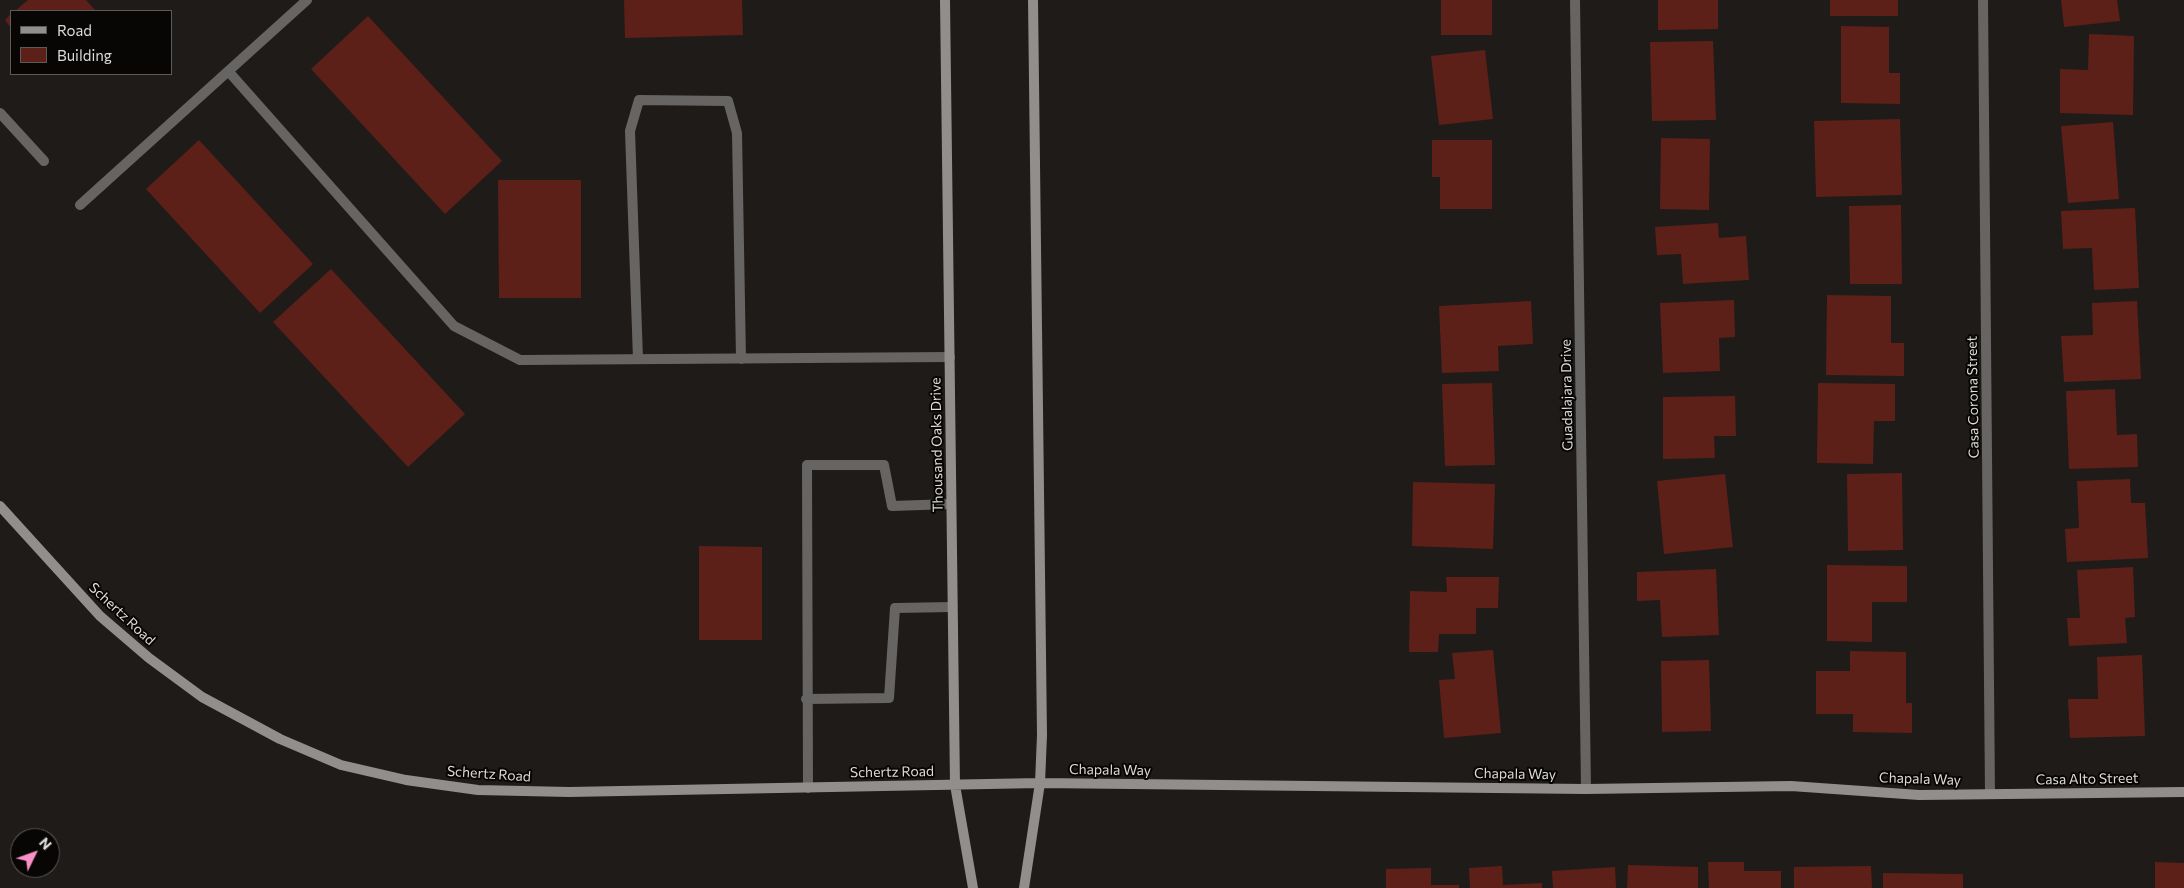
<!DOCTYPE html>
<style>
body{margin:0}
#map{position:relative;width:2184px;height:888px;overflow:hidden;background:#1f1b18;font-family:Commissioner,sans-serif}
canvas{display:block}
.legend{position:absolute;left:10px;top:10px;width:162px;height:65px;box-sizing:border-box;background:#080605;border:1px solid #5d5b59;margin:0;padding:6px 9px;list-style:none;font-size:15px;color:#dddbd8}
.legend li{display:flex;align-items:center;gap:10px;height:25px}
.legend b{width:25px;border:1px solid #5d5b59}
.north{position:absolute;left:10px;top:828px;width:50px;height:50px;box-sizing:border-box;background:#080605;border:1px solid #5d5b59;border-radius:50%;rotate:48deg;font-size:14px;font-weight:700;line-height:20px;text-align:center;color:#dddbd8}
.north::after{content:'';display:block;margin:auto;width:18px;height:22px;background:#fa8fc7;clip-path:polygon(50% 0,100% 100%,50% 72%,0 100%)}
</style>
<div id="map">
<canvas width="2184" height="888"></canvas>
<ul class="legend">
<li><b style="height:6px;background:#928e8c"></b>Road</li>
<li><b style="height:14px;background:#5c2019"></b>Building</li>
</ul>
<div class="north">N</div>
</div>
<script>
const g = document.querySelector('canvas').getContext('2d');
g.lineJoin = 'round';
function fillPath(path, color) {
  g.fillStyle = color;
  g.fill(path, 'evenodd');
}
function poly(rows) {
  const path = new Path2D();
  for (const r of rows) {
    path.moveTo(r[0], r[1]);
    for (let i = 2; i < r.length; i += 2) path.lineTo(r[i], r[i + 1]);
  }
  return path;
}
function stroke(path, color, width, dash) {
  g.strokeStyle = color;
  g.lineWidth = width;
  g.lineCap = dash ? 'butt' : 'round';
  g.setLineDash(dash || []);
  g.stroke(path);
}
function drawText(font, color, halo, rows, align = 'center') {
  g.font = font + ' Commissioner,sans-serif';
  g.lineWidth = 4;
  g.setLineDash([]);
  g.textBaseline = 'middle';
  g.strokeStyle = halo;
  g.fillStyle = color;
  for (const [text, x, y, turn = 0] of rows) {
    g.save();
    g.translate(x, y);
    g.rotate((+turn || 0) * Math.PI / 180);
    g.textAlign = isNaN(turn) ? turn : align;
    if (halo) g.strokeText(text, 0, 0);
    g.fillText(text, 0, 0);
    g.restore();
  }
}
const building = poly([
 [28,0,86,0,96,11,15,11],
 [624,0,742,0,743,35,625,38],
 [1441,0,1492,0,1492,35,1441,35],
 [1658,0,1718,0,1718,29,1658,30],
 [1830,0,1898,0,1898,16,1830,16],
 [2061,0,2117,0,2120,21,2064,27],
 [11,14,11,28,5,20],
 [368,16,502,161,445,214,311,69],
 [1841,26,1889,27,1889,73,1900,73,1900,104,1841,103],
 [2089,34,2134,36,2133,115,2060,113,2060,69,2088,70],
 [1713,41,1716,120,1652,121,1650,42],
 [1485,50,1493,119,1439,125,1431,56],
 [1900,119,1902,195,1816,197,1814,121],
 [2113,122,2119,199,2068,203,2061,126],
 [1661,138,1710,139,1709,210,1660,209],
 [199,140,313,264,260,313,146,189],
 [1432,140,1492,140,1492,209,1440,209,1440,177,1432,177],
 [498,180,581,180,581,298,499,298],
 [1901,205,1902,284,1850,284,1849,206],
 [2135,208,2139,288,2094,290,2092,248,2063,249,2061,211],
 [1718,223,1719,238,1746,236,1749,280,1683,284,1681,254,1657,255,1655,227],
 [331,269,465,414,408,467,273,322],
 [1827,295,1891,296,1891,343,1904,343,1904,376,1826,375],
 [1734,300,1735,337,1719,338,1720,371,1663,373,1660,303],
 [1531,301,1533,344,1498,346,1499,371,1442,373,1439,306],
 [2137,301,2141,379,2064,382,2061,336,2093,335,2092,303],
 [1492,383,1495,465,1445,466,1442,384],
 [1818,383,1895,384,1895,421,1874,421,1873,464,1817,463],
 [2115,389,2117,435,2137,434,2138,467,2069,469,2066,391],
 [1735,396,1736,436,1714,436,1715,458,1663,459,1663,397],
 [1902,473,1903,550,1848,551,1847,474],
 [1725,474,1733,547,1664,554,1657,481],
 [2130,479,2131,503,2145,503,2148,558,2067,562,2065,529,2079,528,2077,481],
 [1413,482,1495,484,1493,549,1412,546],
 [699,546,762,547,762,640,699,640],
 [1827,565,1907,566,1907,602,1872,602,1872,642,1827,641],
 [2133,567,2135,617,2125,618,2127,643,2069,646,2067,618,2080,618,2077,570],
 [1716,569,1719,635,1662,637,1660,600,1637,601,1637,572],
 [1446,577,1499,577,1498,608,1476,608,1476,634,1439,634,1438,652,1409,652,1410,591,1447,592],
 [1493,650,1501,733,1444,738,1439,680,1455,679,1452,653],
 [1850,651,1906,652,1906,703,1912,703,1912,733,1853,732,1853,714,1816,714,1816,671,1850,671],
 [2142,655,2145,736,2070,738,2068,699,2098,699,2097,657],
 [1709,660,1711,731,1662,732,1661,661],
 [1708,862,1744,862,1744,871,1781,871,1781,888,1709,888],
 [2155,862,2184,863,2184,888,2155,888],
 [1628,865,1698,867,1698,888,1627,888],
 [1502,866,1503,885,1542,883,1542,888,1470,888,1469,868],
 [1871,866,1872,888,1794,888,1794,867],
 [1615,867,1616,888,1553,888,1552,871],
 [1431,868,1431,885,1459,885,1459,888,1386,888,1386,869],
 [1883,873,1963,874,1963,888,1883,888]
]);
const lane = poly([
 [229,72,454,326,520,360,950,357],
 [80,205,307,0],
 [638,359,630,131,639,100,728,101,737,133,741,359],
 [806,699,889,698,895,608,952,607],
 [808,788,807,465,884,465,892,506,951,504]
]);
const street = poly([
 [1575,0,1586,789],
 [1983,0,1990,794],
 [0,113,44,161]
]);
const secondary = poly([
 [945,0,955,785,973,888],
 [0,506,100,616,149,658,202,697,280,739,341,765,406,780,478,790,569,792,1040,783,1586,789,1791,786,1919,795,2184,792],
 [1024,888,1040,783,1042,735,1033,0]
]);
const streetNames = [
 ["Guadalajara Drive",1567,395,-91],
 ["Casa Corona Street",1973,397,-91],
 ["Thousand Oaks Drive",937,445,-91],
 ["Schertz Road",122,614,43],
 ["Chapala Way",1110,770,1],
 ["Schertz Road",892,772,-1],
 ["Schertz Road",489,774,4],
 ["Chapala Way",1515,774,1],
 ["Chapala Way",1920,779,2],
 ["Casa Alto Street",2087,779,-1]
];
fillPath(building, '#5c2019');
stroke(lane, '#676563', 10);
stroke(street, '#676563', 10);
stroke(secondary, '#928e8c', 10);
drawText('14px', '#dddbd8', '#080605', streetNames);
</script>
